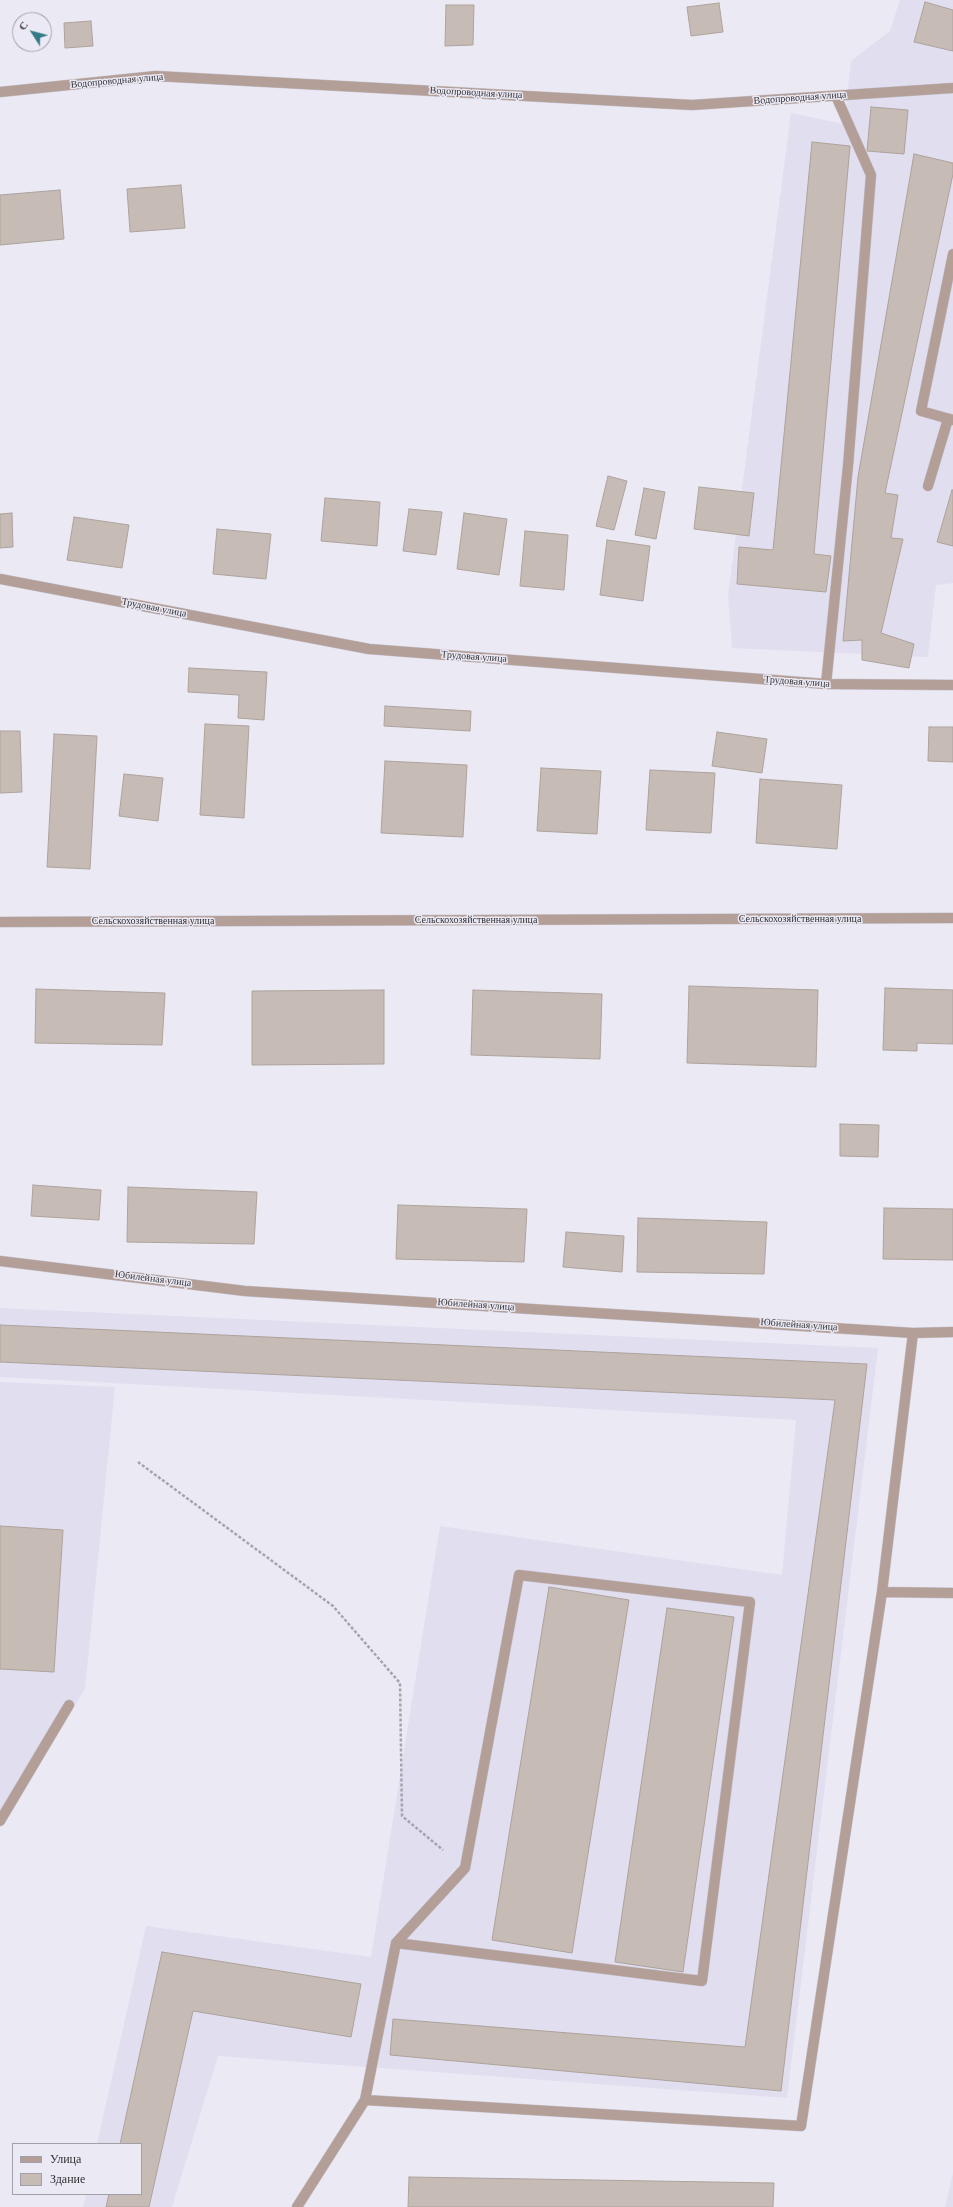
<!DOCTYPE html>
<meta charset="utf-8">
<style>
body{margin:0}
#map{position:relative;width:953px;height:2207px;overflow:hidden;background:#ebe9f4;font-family:Georgia,serif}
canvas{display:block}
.legend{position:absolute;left:12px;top:2143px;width:130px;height:52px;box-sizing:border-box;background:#ebe9f4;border:1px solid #a19fa8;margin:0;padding:5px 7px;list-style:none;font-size:12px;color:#313135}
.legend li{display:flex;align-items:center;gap:8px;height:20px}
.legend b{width:20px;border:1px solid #a19fa8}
.north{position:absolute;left:12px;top:12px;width:40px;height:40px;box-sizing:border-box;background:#ebe9f4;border:1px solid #a19fa8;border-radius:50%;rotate:306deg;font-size:11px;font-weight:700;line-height:16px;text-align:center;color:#313135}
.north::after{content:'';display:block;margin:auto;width:14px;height:18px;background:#357b87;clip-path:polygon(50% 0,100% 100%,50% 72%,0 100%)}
</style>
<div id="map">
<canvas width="953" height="2207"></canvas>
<ul class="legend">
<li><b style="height:5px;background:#b49f98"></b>Улица</li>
<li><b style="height:11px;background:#c6bcb5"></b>Здание</li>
</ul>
<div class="north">С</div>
</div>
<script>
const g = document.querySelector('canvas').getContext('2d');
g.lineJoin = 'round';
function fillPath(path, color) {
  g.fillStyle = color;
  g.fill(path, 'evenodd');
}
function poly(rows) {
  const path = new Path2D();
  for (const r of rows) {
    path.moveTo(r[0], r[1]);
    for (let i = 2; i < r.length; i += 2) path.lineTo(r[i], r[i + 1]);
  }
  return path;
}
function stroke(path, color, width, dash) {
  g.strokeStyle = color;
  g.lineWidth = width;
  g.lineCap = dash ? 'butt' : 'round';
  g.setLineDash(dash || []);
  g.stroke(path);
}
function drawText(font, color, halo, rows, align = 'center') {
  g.font = font + ' Georgia,serif';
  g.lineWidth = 3;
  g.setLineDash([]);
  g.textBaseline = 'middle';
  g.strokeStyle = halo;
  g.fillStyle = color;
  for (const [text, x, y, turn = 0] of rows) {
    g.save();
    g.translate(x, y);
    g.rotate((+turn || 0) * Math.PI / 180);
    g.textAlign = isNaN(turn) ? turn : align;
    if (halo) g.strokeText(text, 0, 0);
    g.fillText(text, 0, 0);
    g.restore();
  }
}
const built = poly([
 [900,0,953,0,953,583,936,585,928,657,732,648,728,596,791,113,844,124,851,61,890,31],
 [0,1308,878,1348,787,2098,218,2056,172,2207,83,2207,86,2194,141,2194,141,2144,97,2144,146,1926,371,1957,440,1526,782,1575,796,1420,0,1377],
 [0,1382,115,1387,85,1689,0,1825],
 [953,2173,953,2207,945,2207]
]);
const building = poly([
 [925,2,953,10,953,51,914,42,925,2],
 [719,3,723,32,691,36,687,7,719,3],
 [446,5,474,5,473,45,445,46,446,5],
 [91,21,93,46,65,48,64,23,91,21],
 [871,107,908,110,904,154,867,151,871,107],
 [812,142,850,146,814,554,831,556,826,592,737,584,739,547,773,550,812,142],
 [914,154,953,163,953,174,885,493,898,495,891,538,903,539,881,633,914,644,909,668,862,660,862,640,843,641,858,477,914,154],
 [181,185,185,228,130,232,127,189,181,185],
 [60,190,64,239,0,245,0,195,60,190],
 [608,476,627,481,614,530,596,526,608,476],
 [699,487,754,493,749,536,694,529,699,487],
 [644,488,665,492,656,539,635,535,644,488],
 [952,490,953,490,953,546,937,542,952,490],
 [325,498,380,502,377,546,321,541,325,498],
 [409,509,442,512,436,555,403,551,409,509],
 [12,513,13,547,0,548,0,514,12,513],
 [464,513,507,519,499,575,457,569,464,513],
 [74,517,129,525,122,568,67,560,74,517],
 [217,529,271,534,266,579,213,574,217,529],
 [525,531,568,535,564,590,520,586,525,531],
 [607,540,650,546,643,601,600,595,607,540],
 [189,668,267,672,264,720,238,718,239,695,188,692,189,668],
 [385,706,471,711,470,731,384,726,385,706],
 [205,724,249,726,244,818,200,815,205,724],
 [929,727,953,727,953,762,928,761,929,727],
 [0,731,20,731,22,792,0,793,0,731],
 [717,732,767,739,762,773,712,766,717,732],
 [54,734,97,736,90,869,47,867,54,734],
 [385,761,467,765,463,837,381,833,385,761],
 [541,768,601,771,597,834,537,831,541,768],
 [650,770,715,773,711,833,646,830,650,770],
 [124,774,163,778,158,821,119,816,124,774],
 [760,779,842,785,837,849,756,843,760,779],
 [689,986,818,990,816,1067,687,1063,689,986],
 [885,988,953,990,953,1044,917,1043,917,1051,883,1050,885,988],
 [36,989,165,993,162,1045,35,1043,36,989],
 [384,990,384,1064,252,1065,252,991,384,990],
 [473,990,602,994,600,1059,471,1055,473,990],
 [840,1124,879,1125,878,1157,840,1156,840,1124],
 [33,1185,101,1190,99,1220,31,1216,33,1185],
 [128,1187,257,1192,254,1244,127,1242,128,1187],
 [398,1205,527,1209,524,1262,396,1259,398,1205],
 [884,1208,953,1209,953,1260,883,1259,884,1208],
 [638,1218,767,1222,764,1274,637,1272,638,1218],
 [566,1232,624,1236,622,1272,563,1267,566,1232],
 [0,1325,867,1364,781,2091,390,2055,393,2019,745,2047,835,1400,0,1362,0,1325],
 [0,1526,63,1530,54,1672,0,1669,0,1526],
 [549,1587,629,1600,572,1953,492,1940,549,1587],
 [667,1608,734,1617,683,1972,615,1962,667,1608],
 [162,1952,361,1984,351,2037,193,2011,149,2207,106,2207,109,2194,141,2194,141,2144,120,2144,162,1952],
 [409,2177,774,2183,773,2207,408,2207,409,2177]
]);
const path = poly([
 [138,1462,333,1606,400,1683,402,1816,443,1850]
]);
const minor = poly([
 [0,92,156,76,692,105,953,88],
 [953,254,921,411,953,420],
 [928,486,948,419],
 [0,579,369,649,826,684,953,685],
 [826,684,848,466,871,175,836,96],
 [0,922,953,918],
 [0,1261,245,1291,913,1333,953,1332],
 [882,1592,953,1593],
 [0,1821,69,1705],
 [365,2100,396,1943,465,1868,519,1575,750,1602,702,1981,396,1943],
 [297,2207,365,2100,801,2126,882,1592,913,1333]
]);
const streetNames = [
 ["Водопроводная улица",117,81,-5],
 ["Водопроводная улица",476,93,3],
 ["Водопроводная улица",800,98,-4],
 ["Трудовая улица",154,608,11],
 ["Трудовая улица",474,657,4],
 ["Трудовая улица",797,682,4],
 ["Сельскохозяйственная улица",800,919],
 ["Сельскохозяйственная улица",476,920],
 ["Сельскохозяйственная улица",153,921],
 ["Юбилейная улица",153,1279,7],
 ["Юбилейная улица",476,1305,4],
 ["Юбилейная улица",799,1325,4]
];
fillPath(built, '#e1def0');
fillPath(building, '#c6bcb5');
stroke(building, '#ada39c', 1);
stroke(minor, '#c6c4ce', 11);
stroke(path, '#a5a4ac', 2.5, [3, 2]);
stroke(minor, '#b49f98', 10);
drawText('10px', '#313135', '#ebe9f4', streetNames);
</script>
